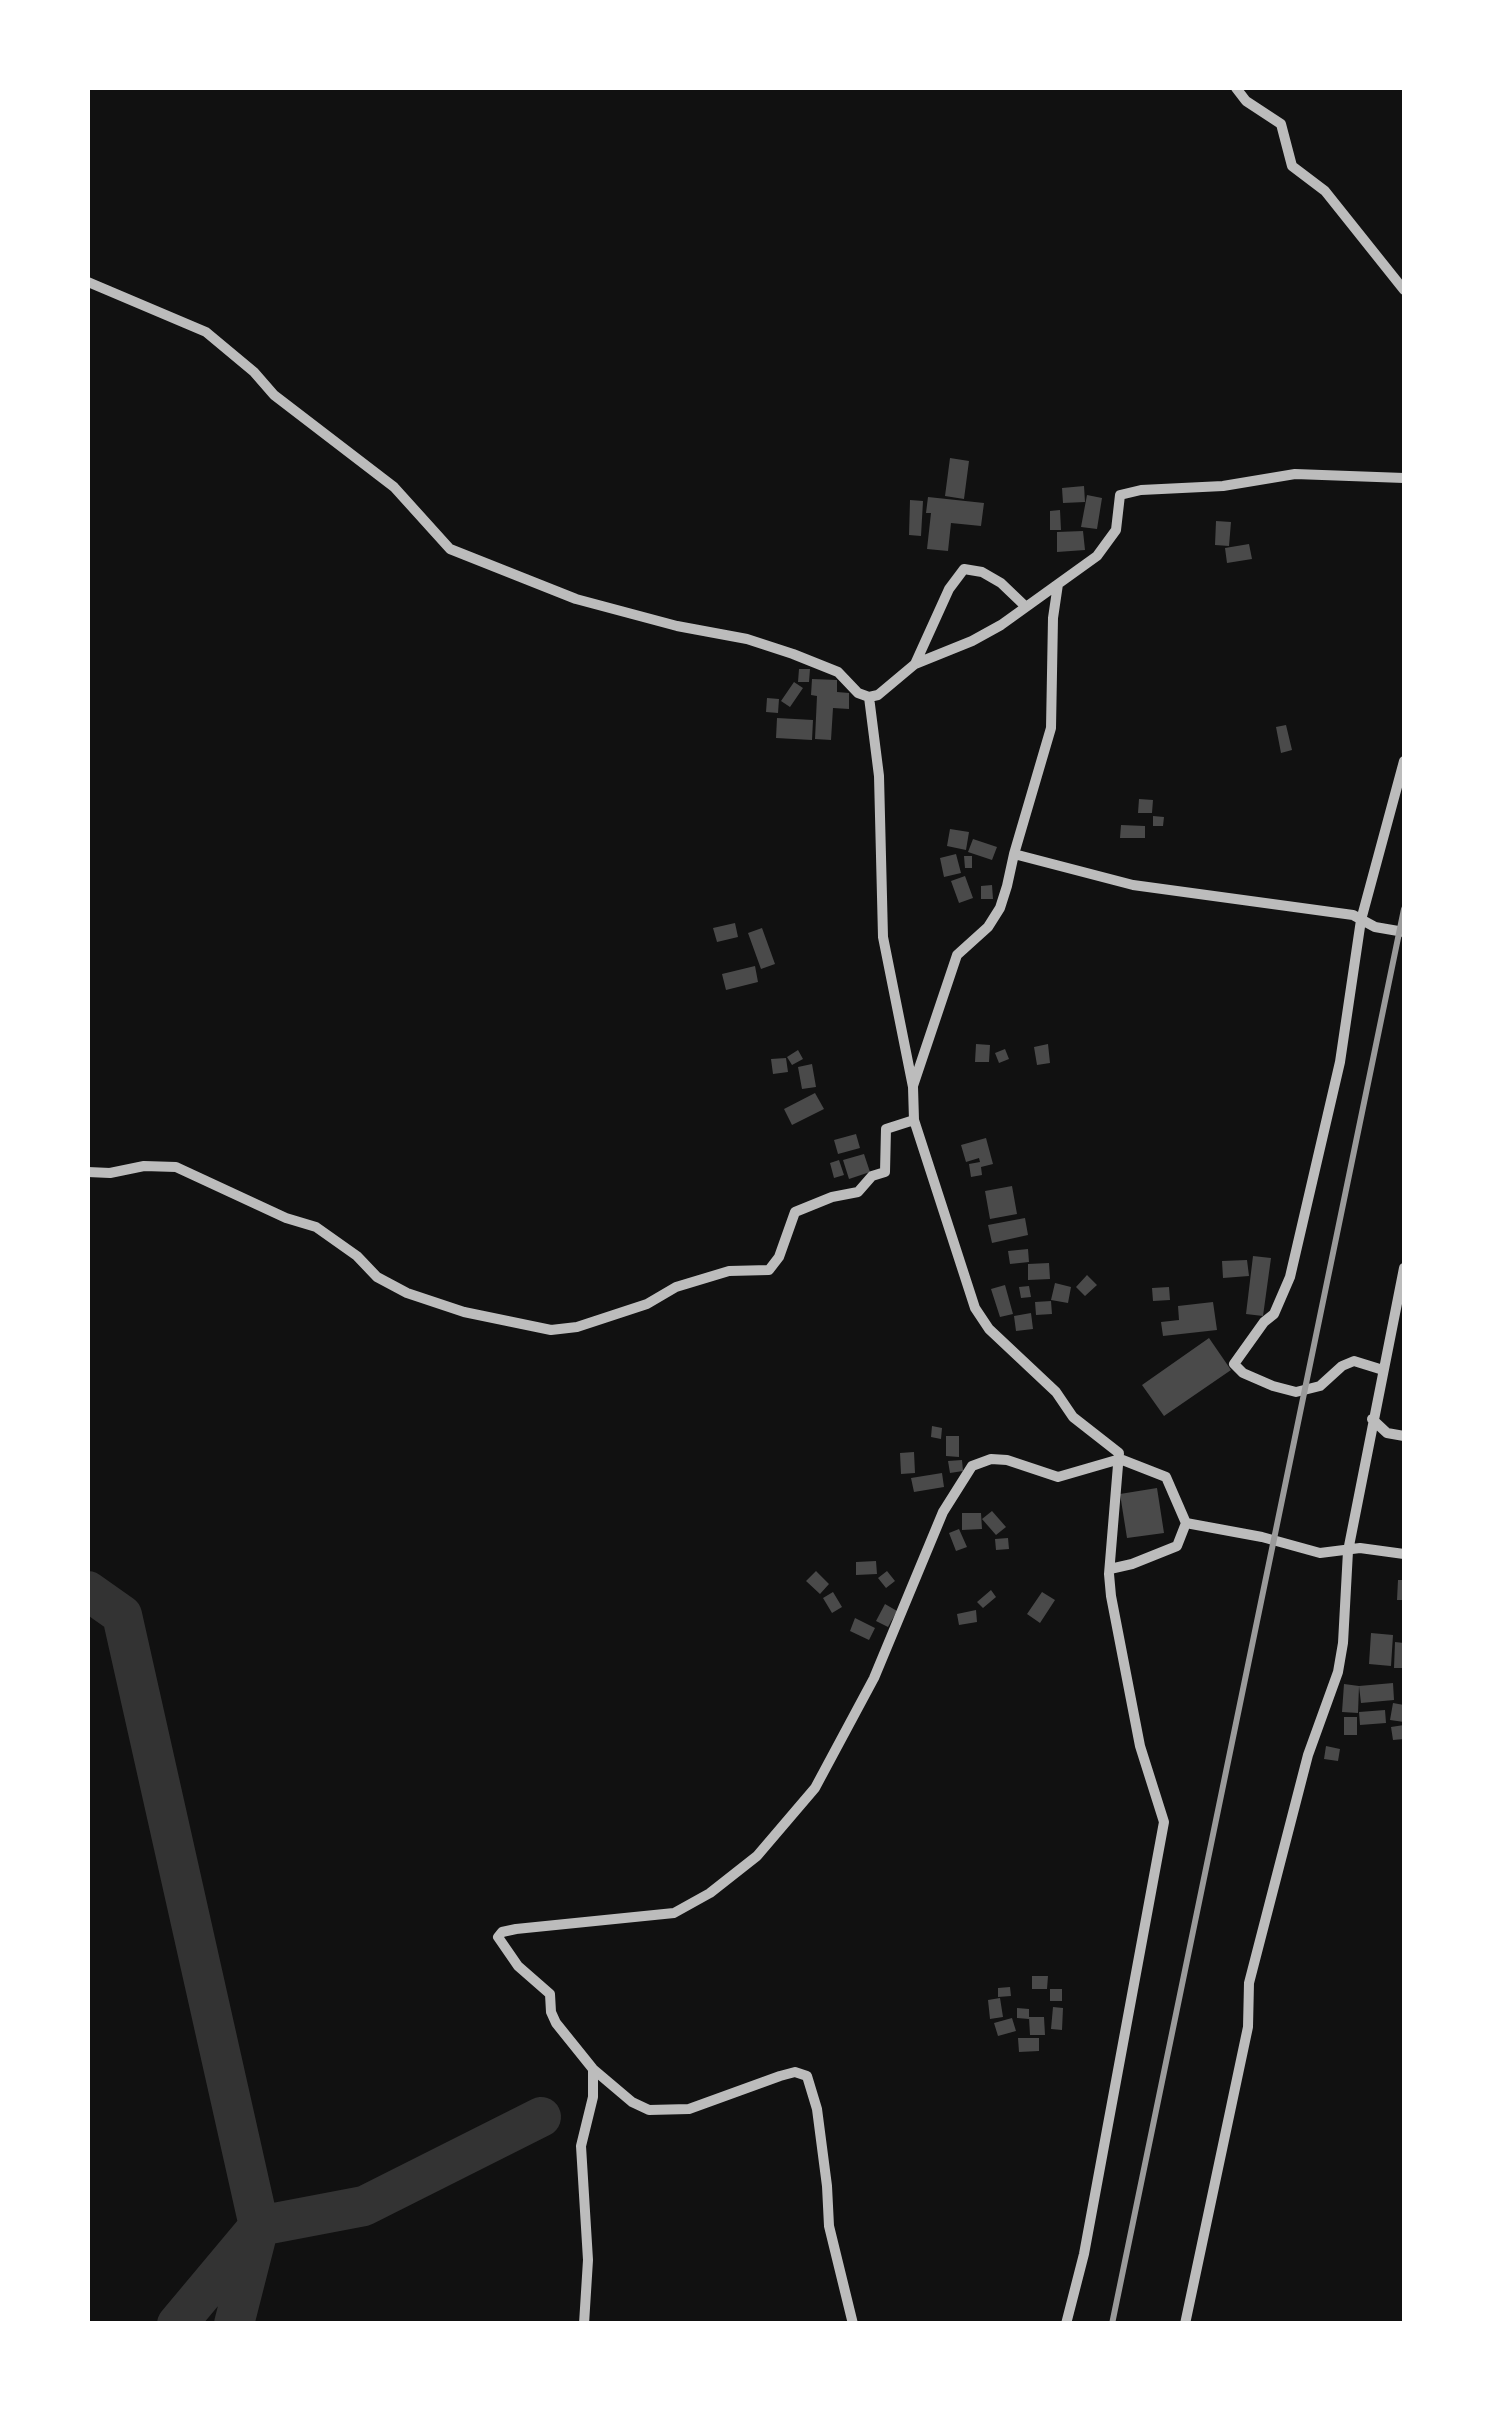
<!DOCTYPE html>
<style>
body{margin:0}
#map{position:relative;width:1492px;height:2411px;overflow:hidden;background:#111;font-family:"Titillium Web",sans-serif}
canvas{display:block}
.frame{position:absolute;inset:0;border:90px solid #fff;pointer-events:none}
</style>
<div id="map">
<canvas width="1492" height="2411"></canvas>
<div class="frame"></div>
</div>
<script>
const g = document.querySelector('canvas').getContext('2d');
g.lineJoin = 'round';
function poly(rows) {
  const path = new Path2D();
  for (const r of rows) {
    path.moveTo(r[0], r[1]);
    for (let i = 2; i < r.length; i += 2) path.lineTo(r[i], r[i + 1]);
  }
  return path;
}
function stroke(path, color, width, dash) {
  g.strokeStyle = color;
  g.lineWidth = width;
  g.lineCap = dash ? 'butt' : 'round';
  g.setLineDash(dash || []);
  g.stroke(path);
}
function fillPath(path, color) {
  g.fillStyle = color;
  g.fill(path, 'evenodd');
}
const river = poly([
 [88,1591,122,1615,259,2226,234,2324],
 [177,2324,259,2226,364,2206,541,2117]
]);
const building = poly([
 [950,458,969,461,964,499,945,496],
 [1084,486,1085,502,1063,503,1062,488],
 [1087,495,1102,498,1097,529,1081,527],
 [928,497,984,503,981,526,951,523,948,551,927,549,931,513,926,513],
 [910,500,923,501,921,536,909,535],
 [1060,510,1061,530,1050,530,1050,511],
 [1216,521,1231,522,1229,546,1215,545],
 [1083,531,1085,550,1057,552,1057,532],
 [1249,544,1252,559,1227,563,1225,548],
 [799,669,810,669,809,682,798,682],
 [812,679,837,680,837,692,849,693,849,709,833,708,831,740,815,739,817,696,811,695],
 [794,682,803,688,790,707,781,701],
 [767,698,779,699,778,713,766,712],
 [777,718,813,720,812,740,776,738],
 [1286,725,1292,750,1281,753,1276,727],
 [1139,799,1153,800,1152,813,1138,813],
 [1153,816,1164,817,1163,826,1153,826],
 [1121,825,1145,826,1145,838,1120,838],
 [950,829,969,832,966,850,947,846],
 [973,839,997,847,992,860,968,852],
 [956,854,961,873,944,877,940,858],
 [964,856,972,856,972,868,965,868],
 [965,876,973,898,959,903,951,881],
 [992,885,993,899,981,899,981,886],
 [735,923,738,937,717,942,713,928],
 [762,928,775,964,761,969,748,933],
 [755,966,758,982,726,990,722,974],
 [976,1044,990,1045,989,1062,975,1062],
 [1048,1044,1050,1063,1037,1065,1034,1047],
 [1005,1049,1009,1059,999,1063,995,1053],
 [798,1050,803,1059,792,1065,787,1057],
 [786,1058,788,1072,773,1074,771,1059],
 [812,1064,816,1087,802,1089,798,1067],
 [815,1093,824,1109,792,1125,784,1109],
 [856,1134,860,1148,838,1154,834,1140],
 [986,1138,993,1164,981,1167,982,1175,971,1177,969,1164,980,1162,979,1158,966,1162,961,1145],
 [864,1154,870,1172,849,1179,843,1160],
 [839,1160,844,1175,834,1178,830,1163],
 [1012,1186,1017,1214,990,1219,985,1191],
 [1025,1218,1028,1235,992,1243,988,1225],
 [1028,1249,1029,1262,1010,1264,1008,1251],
 [1253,1256,1271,1258,1263,1316,1246,1314],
 [1247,1260,1249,1276,1223,1278,1222,1261],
 [1049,1263,1050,1279,1028,1280,1028,1264],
 [1087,1275,1097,1285,1085,1296,1076,1287],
 [1055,1283,1071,1287,1068,1303,1051,1300],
 [1005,1285,1013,1314,1000,1317,991,1289],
 [1029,1286,1031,1297,1021,1298,1019,1287],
 [1169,1287,1170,1300,1153,1301,1152,1288],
 [1051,1301,1052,1314,1036,1315,1035,1302],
 [1213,1302,1217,1330,1163,1336,1161,1322,1179,1320,1178,1306],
 [1031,1313,1033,1329,1016,1331,1014,1316],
 [1209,1338,1231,1370,1164,1416,1142,1385],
 [932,1426,942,1428,941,1439,931,1437],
 [946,1436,959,1436,959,1457,946,1456],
 [914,1452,915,1473,901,1474,900,1453],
 [962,1460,963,1471,950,1473,948,1461],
 [942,1473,944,1487,914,1492,911,1478],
 [1157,1488,1164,1533,1127,1538,1120,1494],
 [992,1511,1006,1527,996,1535,982,1519],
 [962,1513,981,1513,982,1529,962,1530],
 [959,1529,967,1547,956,1551,949,1533],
 [1008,1538,1009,1549,996,1550,995,1539],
 [876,1561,877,1574,856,1575,856,1562],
 [816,1571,829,1584,820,1594,806,1581],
 [887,1571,895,1581,886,1588,878,1578],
 [1398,1580,1404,1580,1404,1600,1397,1600],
 [991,1590,996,1597,983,1608,977,1602],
 [833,1592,842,1607,832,1613,823,1598],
 [1042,1592,1055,1600,1040,1623,1027,1614],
 [885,1604,897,1611,888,1627,876,1621],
 [976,1610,977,1622,959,1625,957,1614],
 [855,1618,875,1628,869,1640,850,1631],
 [1371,1633,1393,1635,1391,1666,1369,1664],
 [1395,1642,1404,1643,1404,1668,1394,1668],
 [1393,1683,1394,1700,1361,1703,1359,1686],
 [1344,1684,1359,1686,1358,1713,1342,1712],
 [1393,1703,1404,1705,1404,1722,1390,1720],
 [1385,1710,1386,1723,1360,1725,1359,1712],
 [1344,1717,1357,1717,1357,1735,1344,1735],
 [1404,1725,1404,1739,1393,1740,1391,1727],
 [1326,1746,1340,1749,1338,1761,1324,1759],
 [1032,1976,1048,1976,1047,1989,1032,1989],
 [1010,1987,1011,1996,998,1997,998,1988],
 [1050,1989,1062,1989,1062,2001,1050,2001],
 [1000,1998,1003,2017,990,2019,988,2000],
 [1053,2007,1063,2008,1062,2030,1051,2029],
 [1017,2008,1029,2009,1029,2019,1017,2018],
 [1029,2017,1044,2017,1045,2035,1030,2035],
 [1012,2018,1016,2031,998,2036,994,2023],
 [1018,2038,1039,2038,1039,2051,1019,2052]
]);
const minor = poly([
 [1236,88,1246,101,1281,124,1292,166,1325,191,1404,290],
 [88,282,206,332,254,372,274,395,394,487,450,549,576,599,677,626,747,639,793,654,838,672,858,693,869,697,878,695,915,664,972,641,1001,625,1097,556,1116,530,1120,495,1141,490,1223,486,1295,474,1404,478],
 [915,664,949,589,964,569,982,572,1001,583,1024,605],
 [869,697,879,776,883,937,913,1087,914,1120,975,1308,989,1329,1056,1392,1073,1417,1119,1453,1109,1574,1111,1596,1140,1746,1164,1822,1084,2254,1066,2324],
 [1014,854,1133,885,1353,915,1375,927,1404,932],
 [913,1086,957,955,988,927,1000,908,1007,886,1014,854,1051,728,1053,618,1058,584],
 [88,1172,110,1173,144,1166,176,1167,286,1218,316,1227,357,1256,377,1277,407,1293,464,1312,551,1330,577,1327,647,1304,676,1287,729,1271,769,1270,779,1257,795,1212,832,1197,858,1192,872,1176,885,1172,886,1129,914,1120],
 [1383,1370,1354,1361,1342,1366,1320,1386,1296,1392,1273,1386,1243,1373,1234,1364,1264,1322,1274,1314,1290,1277,1340,1062,1361,920,1404,761],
 [1372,1419,1387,1433,1404,1436],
 [1186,1523,1262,1537,1320,1553,1360,1548,1404,1554],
 [584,2324,588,2260,581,2146,593,2097,593,2069],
 [853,2324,829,2226,827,2186,817,2109,807,2076,795,2072,780,2076,689,2109,649,2110,632,2102,593,2069,556,2023,551,2012,550,1994,518,1966,498,1937,502,1932,516,1929,674,1913,710,1893,757,1856,815,1788,874,1678,943,1512,972,1466,991,1459,1007,1460,1058,1477,1120,1459,1166,1477,1186,1523,1177,1546,1132,1564,1110,1569],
 [1185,2324,1248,2027,1249,1983,1308,1755,1338,1672,1343,1643,1348,1551,1404,1268]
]);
const rail = poly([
 [1112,2324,1404,909]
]);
stroke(river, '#333', 40);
fillPath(building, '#4a4a4a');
stroke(minor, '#bcbcbc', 10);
stroke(rail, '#9a9a9a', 6);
</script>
